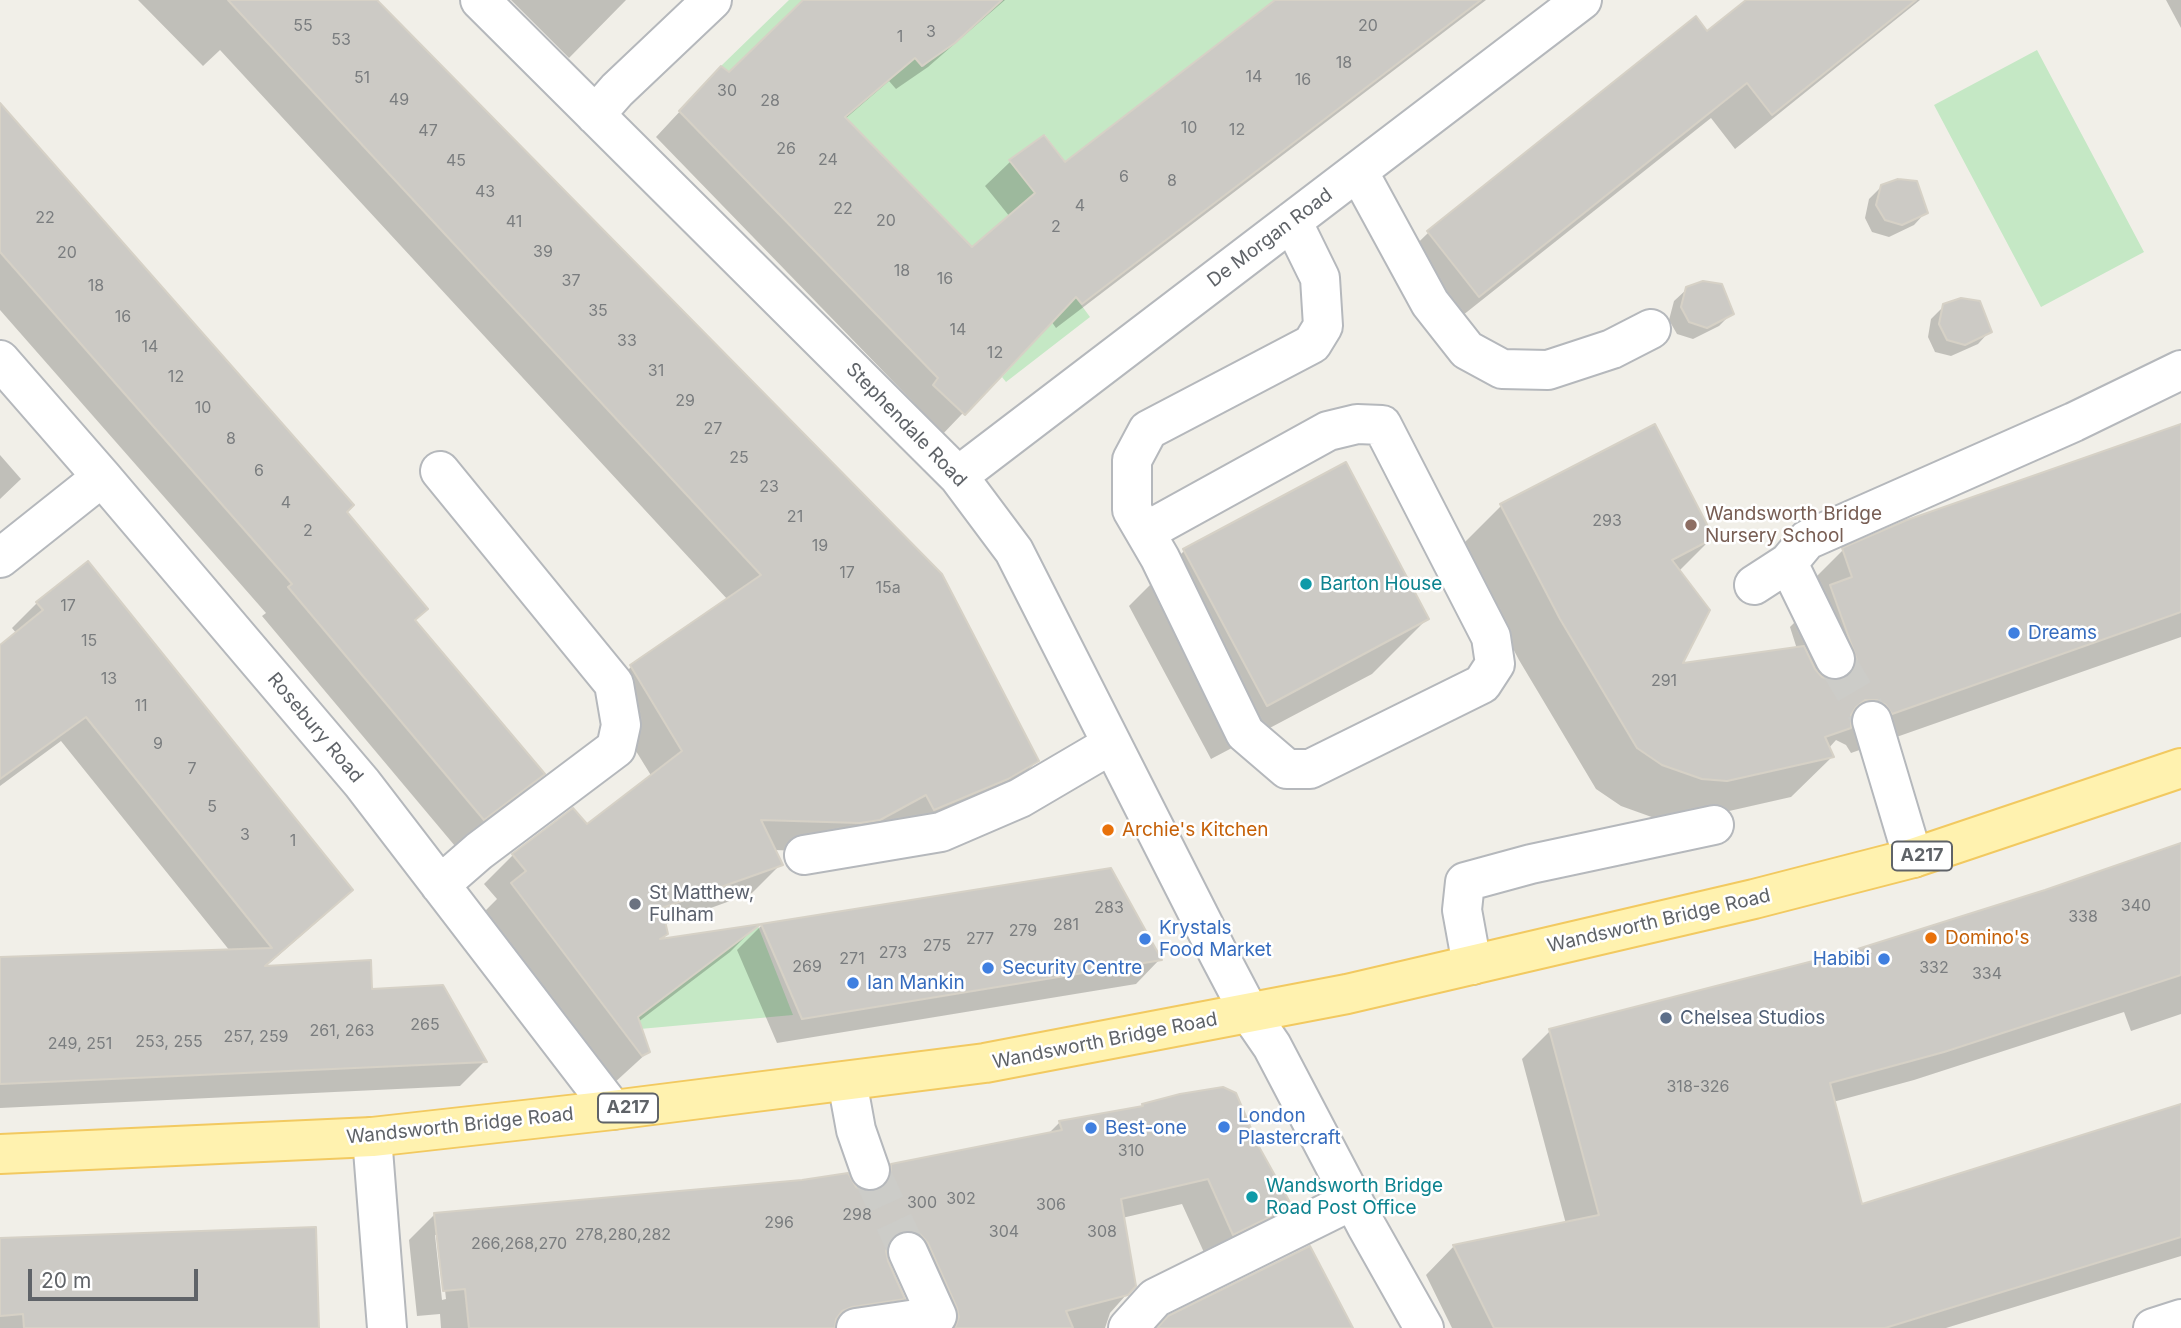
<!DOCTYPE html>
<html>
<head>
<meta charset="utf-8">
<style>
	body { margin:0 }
	#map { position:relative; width:2181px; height:1328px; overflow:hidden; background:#f1efe8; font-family:Inter,sans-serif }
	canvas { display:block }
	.scale { position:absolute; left:28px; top:1269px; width:170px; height:32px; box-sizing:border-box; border:4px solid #5f6368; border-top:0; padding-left:9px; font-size:21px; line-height:24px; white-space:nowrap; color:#5f6368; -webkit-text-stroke:5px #fff; paint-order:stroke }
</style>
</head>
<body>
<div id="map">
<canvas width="2181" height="1328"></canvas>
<div class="scale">20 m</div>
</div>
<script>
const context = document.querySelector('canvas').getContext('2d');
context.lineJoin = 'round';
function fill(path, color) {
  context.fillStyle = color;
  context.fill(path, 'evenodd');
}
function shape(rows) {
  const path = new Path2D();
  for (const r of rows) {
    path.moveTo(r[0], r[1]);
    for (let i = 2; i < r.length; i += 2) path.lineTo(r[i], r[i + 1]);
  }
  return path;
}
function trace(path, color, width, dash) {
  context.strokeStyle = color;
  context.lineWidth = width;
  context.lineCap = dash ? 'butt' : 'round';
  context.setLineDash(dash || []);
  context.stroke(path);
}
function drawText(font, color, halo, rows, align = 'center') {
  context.font = font + ' Inter,sans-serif';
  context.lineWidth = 5;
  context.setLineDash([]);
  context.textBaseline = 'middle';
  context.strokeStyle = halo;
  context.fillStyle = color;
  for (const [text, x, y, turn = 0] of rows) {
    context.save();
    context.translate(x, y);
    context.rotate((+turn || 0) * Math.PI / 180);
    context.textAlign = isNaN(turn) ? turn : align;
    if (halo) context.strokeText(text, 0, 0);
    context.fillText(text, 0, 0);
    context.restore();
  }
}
const green = shape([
	[789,0,834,0,905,66,915,58,923,67,1002,0,1300,0,1101,210,1045,135,1010,161,1035,193,1019,206,1051,247,1043,253,1090,317,1006,382,1002,377,1047,328,765,37,729,72,721,66],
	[2037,50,2144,252,2041,307,1934,105],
	[758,926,793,1015,640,1029,634,1020]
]);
const shadow = shape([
	[138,0,375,0,1037,761,1008,790,830,852,774,850,781,864,752,893,664,925,667,934,659,941,756,926,730,952,638,1022,648,1052,613,1084,483,913,497,899,484,884,513,855,587,826,652,777,602,696,631,667,728,600,220,50,203,66],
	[511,0,626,0,569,58],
	[809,0,1005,0,928,67,896,89,889,81,845,119,972,250,1010,217,985,186,1010,162,1044,137,1064,164,1281,0,1486,0,1056,328,1051,321,939,438,910,411,915,404,656,137,697,93,729,74],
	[1749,0,1920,0,1735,149,1711,118,1443,331,1392,268,1428,233,1696,19,1707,34],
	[2166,0,2181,0,2181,28],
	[0,106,344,512,414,621,543,774,515,801,455,846,262,616,266,613,0,310],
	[1882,186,1926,212,1914,225,1889,237,1872,232,1865,218,1869,199],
	[1687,289,1732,313,1719,326,1693,339,1677,334,1669,320,1674,301],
	[1944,306,1990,331,1978,344,1951,356,1935,352,1928,337,1931,319],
	[2181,426,2181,637,1851,753,1846,745,1836,740,1828,749,1832,757,1791,797,1685,821,1660,820,1621,806,1596,789,1519,660,1460,547,1501,506,1712,538,1678,572,1680,665,1797,649,1790,627,1808,609,1802,591,1843,550],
	[0,455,21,479,0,499],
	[1184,551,1427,619,1372,674,1211,759,1129,606],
	[88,563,351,889,326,914,264,968,371,991,485,1061,460,1086,0,1108,0,958,230,951,61,741,0,786,0,651,17,634,12,628,37,603],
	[2181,845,2181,1014,2131,1031,2124,1012,1914,1080,1833,1102,1861,1206,2181,1106,2181,1256,1946,1328,1452,1328,1426,1275,1454,1246,1566,1224,1522,1059,1550,1031,1900,939],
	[762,925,1160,959,1136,984,777,1043,737,950],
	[1143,1105,1256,1146,1290,1205,1264,1231,1207,1259,1182,1204,1122,1218,1134,1286,1110,1313,1105,1328,929,1328,894,1259,886,1256,900,1292,874,1317,805,1328,441,1328,440,1314,417,1316,409,1240,435,1214,855,1188,865,1193,893,1166,1047,1135,1060,1122,1140,1109],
	[435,1235,439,1235,446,1299,442,1300],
	[0,1239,318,1328,0,1328]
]);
const building = shape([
	[228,0,377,0,942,574,1039,761,1008,779,934,810,926,795,880,820,860,823,761,820,783,865,662,908,668,934,660,939,761,924,638,1017,650,1052,642,1056,511,883,526,871,512,854,573,808,587,824,682,751,630,665,761,575,228,0],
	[803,0,1002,0,955,43,922,66,915,58,845,117,972,247,1035,193,1009,160,1044,135,1065,162,1275,0,1481,0,1082,304,1076,297,965,415,933,385,938,378,679,111,721,66,729,72,803,0],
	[1746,0,1916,0,1772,115,1747,83,1479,297,1427,231,1696,16,1707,31,1746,0],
	[0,103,354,505,347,512,428,609,415,620,545,774,484,820,288,587,292,584,0,252,0,103],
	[1898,179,1917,181,1928,213,1902,225,1885,220,1876,205,1881,185,1898,179],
	[1703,281,1722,284,1734,314,1707,328,1689,322,1681,307,1686,287,1703,281],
	[1961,298,1980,301,1992,332,1965,345,1947,340,1939,324,1943,304,1961,298],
	[1655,424,1714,538,1672,560,1710,610,1683,663,1804,646,1815,669,1822,677,1833,681,1844,679,1853,672,1857,660,1830,585,1852,577,1842,548,1907,520,2181,424,2181,612,1892,714,1886,705,1878,700,1865,700,1856,707,1851,715,1851,728,1825,737,1834,757,1727,781,1702,779,1662,765,1637,748,1560,619,1500,504,1655,424],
	[1346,462,1429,619,1267,706,1183,549,1346,462],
	[88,561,353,890,265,966,371,960,372,989,443,985,487,1062,0,1084,0,957,272,948,86,717,0,779,0,645,43,610,36,602,88,561],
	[2181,843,2181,975,1944,1052,1830,1083,1862,1204,2181,1104,2181,1237,1885,1328,1494,1328,1453,1245,1599,1215,1549,1029,1848,952,2045,890,2181,843],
	[1111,868,1162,960,802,1019,761,924,1111,868],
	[1223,1087,1236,1093,1258,1145,1292,1206,1233,1235,1208,1179,1121,1199,1136,1286,1128,1295,1066,1311,1073,1328,955,1328,959,1317,957,1308,928,1243,920,1234,909,1230,900,1232,891,1239,886,1251,888,1261,905,1299,852,1307,842,1311,836,1319,835,1328,469,1328,465,1289,443,1291,434,1213,802,1180,848,1173,856,1187,867,1192,877,1191,887,1184,891,1175,891,1164,1062,1130,1059,1121,1143,1106,1142,1104,1180,1094,1223,1087],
	[316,1227,319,1328,24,1328,23,1314,0,1316,0,1238,316,1227],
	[1310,1246,1353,1328,1157,1328,1168,1316,1310,1246]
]);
const minorTunnel = shape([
	[1835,659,1872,721],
	[870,1170,908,1252]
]);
const minor = shape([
	[480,0,958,476,1014,551,1219,955,1250,1014,1272,1046,1367,1227,1424,1328],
	[595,115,617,90,712,0],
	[1358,171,1430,303,1467,350,1502,369,1548,370,1612,349,1651,329],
	[0,360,102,477,362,783,613,1110],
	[958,476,1582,0],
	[1145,532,1328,431,1357,424,1382,425,1491,637,1495,664,1482,684,1310,769,1287,769,1245,733,1160,558,1132,510,1132,460,1148,430,1312,344,1323,326,1320,278,1292,221],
	[0,558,102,477],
	[1788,563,1835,659],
	[1754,585,1788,563,1807,540,2074,422,2181,370],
	[1872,721,1913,858],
	[804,855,941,832,1020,798,1112,744],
	[440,885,479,851,616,748,621,725,614,684,440,471],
	[1472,965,1462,910,1465,882,1531,864,1714,825],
	[847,1081,856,1130,870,1170],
	[372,1137,387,1328],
	[856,1328,937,1316,908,1252],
	[1128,1328,1155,1298,1353,1200],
	[2153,1328,2181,1319]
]);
const major = shape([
	[0,1154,372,1137,613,1110,985,1063,1347,994,1754,899,1913,858,2181,768]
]);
const markers = [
	[1691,525,7,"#8d6e63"],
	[1306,584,7,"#0f9aa8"],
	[2014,633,7,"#3f7fe0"],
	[1108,830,7,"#e8710a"],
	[635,904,7,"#6b7280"],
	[1931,938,7,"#e8710a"],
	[1145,939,7,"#3f7fe0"],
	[1884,959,7,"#3f7fe0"],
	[988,968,7,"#3f7fe0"],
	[853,983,7,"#3f7fe0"],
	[1666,1018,7,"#5c6f8a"],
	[1224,1127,7,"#3f7fe0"],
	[1091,1128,7,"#3f7fe0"],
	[1252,1197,7,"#0f9aa8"]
];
const numberNames = [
	["55",303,26],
	["20",1368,26],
	["3",931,32],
	["1",900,37],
	["53",341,40],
	["18",1344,63],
	["14",1254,77],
	["51",362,78],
	["16",1303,80],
	["30",727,91],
	["49",399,100],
	["28",770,101],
	["10",1189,128],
	["12",1237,130],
	["47",428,131],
	["26",786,149],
	["24",828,160],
	["45",456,161],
	["6",1124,177],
	["8",1172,181],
	["43",485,192],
	["4",1080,206],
	["22",843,209],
	["22",45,218],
	["20",886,221],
	["41",514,222],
	["2",1056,227],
	["39",543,252],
	["20",67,253],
	["18",902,271],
	["16",945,279],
	["37",571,281],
	["18",96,286],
	["35",598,311],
	["16",123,317],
	["14",958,330],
	["33",627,341],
	["14",150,347],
	["12",995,353],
	["31",656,371],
	["12",176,377],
	["29",685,401],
	["10",203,408],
	["27",713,429],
	["8",231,439],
	["25",739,458],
	["6",259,471],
	["23",769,487],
	["4",286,503],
	["21",795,517],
	["293",1607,521],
	["2",308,531],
	["19",820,546],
	["17",847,573],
	["15a",888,588],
	["17",68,606],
	["15",89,641],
	["13",109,679],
	["291",1664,681],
	["11",141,706],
	["9",158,744],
	["7",192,769],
	["5",212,807],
	["3",245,835],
	["1",293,841],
	["340",2136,906],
	["283",1109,908],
	["338",2083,917],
	["281",1066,925],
	["279",1023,931],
	["277",980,939],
	["275",937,946],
	["273",893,953],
	["271",852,959],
	["269",807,967],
	["332",1934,968],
	["334",1987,974],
	["265",425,1025],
	["261, 263",342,1031],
	["257, 259",256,1037],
	["253, 255",169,1042],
	["249, 251",80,1044],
	["318-326",1698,1087],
	["310",1131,1151],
	["302",961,1199],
	["300",922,1203],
	["306",1051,1205],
	["298",857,1215],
	["296",779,1223],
	["304",1004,1232],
	["308",1102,1232],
	["278,280,282",623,1235],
	["266,268,270",519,1244]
];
const shields = [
	[1922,856,60],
	[628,1108,60]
];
const shieldNames = [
	["A217",1922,856],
	["A217",628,1108]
];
const streetNames = [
	["De Morgan Road",1270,238,-37],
	["Stephendale Road",906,425,46],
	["Rosebury Road",315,728,50],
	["Wandsworth Bridge Road",1659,921,-13],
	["Wandsworth Bridge Road",1105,1041,-11],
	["Wandsworth Bridge Road",460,1126,-6]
];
const educationNames = [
	["Wandsworth Bridge",1705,514],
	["Nursery School",1705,536]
];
const cultureNames = [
	["Barton House",1320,584],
	["Wandsworth Bridge",1266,1186],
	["Road Post Office",1266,1208]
];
const shopNames = [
	["Dreams",2028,633],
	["Krystals",1159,928],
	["Food Market",1159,950],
	["Habibi",1870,959,"right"],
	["Security Centre",1002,968],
	["Ian Mankin",867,983],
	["London",1238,1116],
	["Plastercraft",1238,1138],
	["Best-one",1105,1128]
];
const foodNames = [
	["Archie's Kitchen",1122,830],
	["Domino's",1945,938]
];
const worshipNames = [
	["St Matthew,",649,893],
	["Fulham",649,915]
];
const serviceNames = [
	["Chelsea Studios",1680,1018]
];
fill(green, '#c5e8c5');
fill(shadow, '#0003');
fill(building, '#cccac5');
trace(building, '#d6d1c6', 2);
trace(minorTunnel, '#ccccc8', 38, [38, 19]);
trace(minor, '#b5b8bc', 42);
trace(major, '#f2c960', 42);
trace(minor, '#fff', 38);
trace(major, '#fff2af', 38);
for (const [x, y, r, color] of markers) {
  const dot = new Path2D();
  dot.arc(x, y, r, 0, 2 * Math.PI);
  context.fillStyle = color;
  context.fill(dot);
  trace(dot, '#fff', 2.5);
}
drawText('16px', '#7a7d7f', null, numberNames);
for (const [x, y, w] of shields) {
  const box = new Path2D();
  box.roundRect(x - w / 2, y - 14.5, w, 29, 5);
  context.fillStyle = '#fff';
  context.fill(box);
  trace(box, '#5f6368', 2);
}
drawText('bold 18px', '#5f6368', null, shieldNames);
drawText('19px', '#5f6368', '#fff', streetNames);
drawText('19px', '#785e54', '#fff', educationNames, 'left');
drawText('19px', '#0d838f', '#fff', cultureNames, 'left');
drawText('19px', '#366cbe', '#fff', shopNames, 'left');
drawText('19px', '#c56008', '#fff', foodNames, 'left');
drawText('19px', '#5b616d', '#fff', worshipNames, 'left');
drawText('19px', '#4e5e75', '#fff', serviceNames, 'left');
</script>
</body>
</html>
